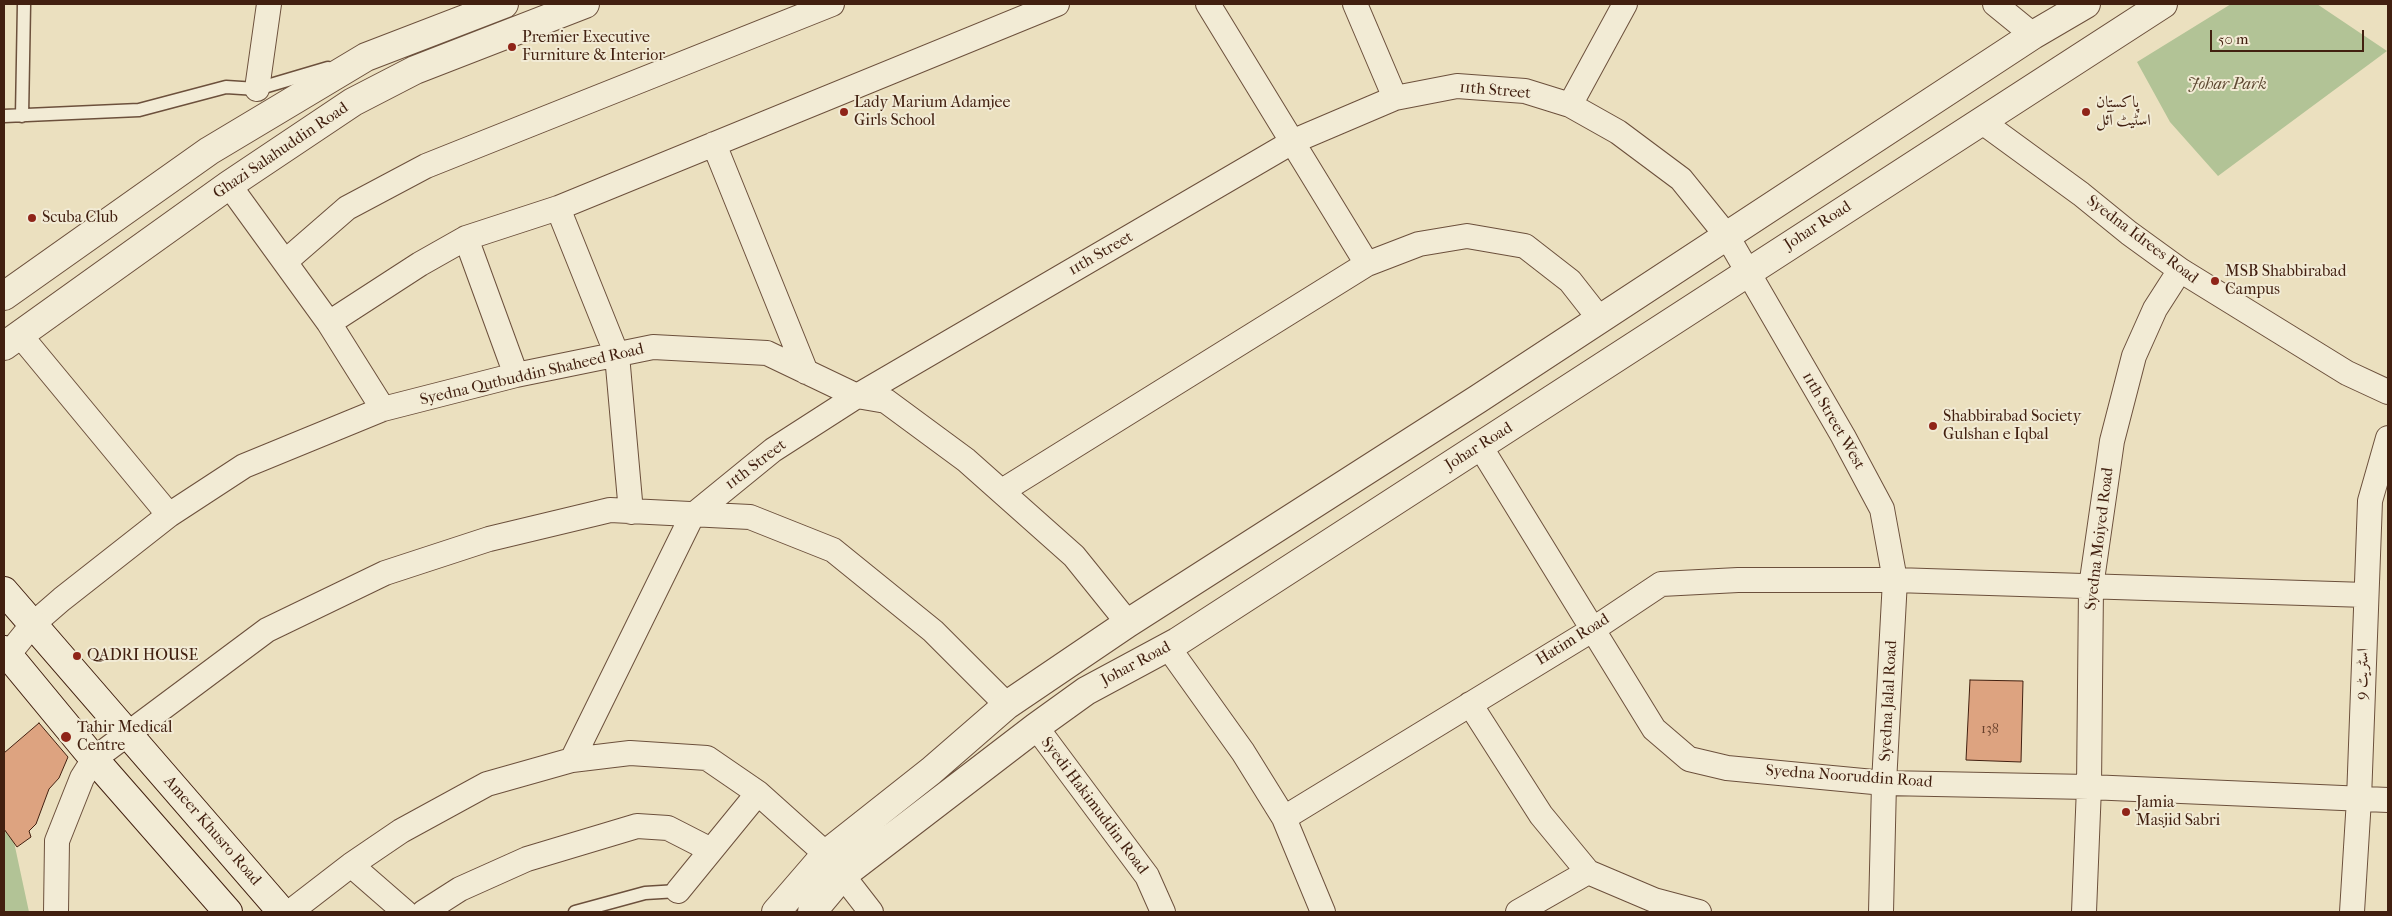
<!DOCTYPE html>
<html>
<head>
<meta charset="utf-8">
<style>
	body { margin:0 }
	#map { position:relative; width:2392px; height:916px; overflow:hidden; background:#ebe0bf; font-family:"IM FELL French Canon",serif }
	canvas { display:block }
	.frame { position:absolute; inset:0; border:5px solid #422010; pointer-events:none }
	.scale { position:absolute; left:2210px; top:30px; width:154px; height:22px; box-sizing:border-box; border:2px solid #422010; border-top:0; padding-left:6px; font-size:15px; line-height:18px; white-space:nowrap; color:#422010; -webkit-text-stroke:4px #f2ebd5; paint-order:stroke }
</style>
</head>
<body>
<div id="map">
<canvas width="2392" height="916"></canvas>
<div class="frame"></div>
<div class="scale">50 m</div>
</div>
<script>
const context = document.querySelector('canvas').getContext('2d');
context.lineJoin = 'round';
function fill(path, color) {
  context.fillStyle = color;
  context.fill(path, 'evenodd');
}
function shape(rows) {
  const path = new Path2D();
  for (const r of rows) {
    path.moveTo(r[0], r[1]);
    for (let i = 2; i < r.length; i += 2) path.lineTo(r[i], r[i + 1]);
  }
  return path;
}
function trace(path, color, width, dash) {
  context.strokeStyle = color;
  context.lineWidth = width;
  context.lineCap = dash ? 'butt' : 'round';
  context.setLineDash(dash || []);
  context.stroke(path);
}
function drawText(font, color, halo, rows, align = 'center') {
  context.font = font + ' "IM FELL French Canon",Amiri,serif';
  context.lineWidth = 4;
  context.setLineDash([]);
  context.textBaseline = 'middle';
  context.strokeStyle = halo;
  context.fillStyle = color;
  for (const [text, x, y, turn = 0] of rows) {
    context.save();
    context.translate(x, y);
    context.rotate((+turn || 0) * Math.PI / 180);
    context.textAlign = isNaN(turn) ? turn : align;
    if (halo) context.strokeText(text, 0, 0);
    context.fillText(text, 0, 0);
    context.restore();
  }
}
const green = shape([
	[2231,4,2317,4,2387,51,2218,176,2170,122,2137,62],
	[4,829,14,842,29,912,4,912]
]);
const building = shape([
	[1970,680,2023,681,2021,762,1966,760,1970,680],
	[39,723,68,757,59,778,49,789,36,824,29,831,31,837,17,847,4,829,4,753,39,723]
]);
const service = shape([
	[4,116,139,110,226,87,257,89,328,68],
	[22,116,24,4],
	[575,912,645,893,678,891]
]);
const minor = shape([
	[1208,4,1367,264],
	[1355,4,1395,98],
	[1995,4,2033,35],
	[257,89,269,4],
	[1570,105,1625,4],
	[1981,121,2081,194,2129,233,2180,270,2347,373,2388,392],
	[714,144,806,372],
	[229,185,329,323,383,409],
	[558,208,617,355,631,512],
	[466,238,516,375],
	[286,261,347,208,426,166,832,4],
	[329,323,420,264,466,238,558,208,1057,4],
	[20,335,169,515],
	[1480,446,1654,729,1689,759,1727,768,1884,783,2089,787,2388,800],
	[1002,491,1367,264,1419,244,1467,236,1525,246,1570,281,1599,318],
	[1168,647,1243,752,1284,818,1323,912],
	[8,655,32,625,62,599,169,515,244,466,383,409,516,375,653,347,767,353,857,396,886,401,966,460,1074,556,1128,623],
	[1470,704,1541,815,1588,872,1654,900,1699,912],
	[1036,727,1147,876,1163,912],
	[572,760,692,516,773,450,857,396,1294,141,1395,98,1457,86,1525,91,1570,105,1618,132,1681,179,1727,236,1843,436,1882,509,1895,580,1884,783,1881,912],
	[1284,818,1592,630,1661,584,1738,580,1895,580,2366,595],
	[351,865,405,912],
	[678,891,758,793],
	[56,912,57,841,82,778,94,759,267,630,385,573,489,539,610,510,750,517,833,550,933,631,1007,705],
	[290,912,351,865,401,831,487,784,572,760,630,753,707,758,758,793,826,854,871,912],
	[424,912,460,889,527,859,637,826,668,828,711,850],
	[1518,912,1588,872],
	[2084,912,2089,787,2091,587,2112,441,2134,356,2155,309,2180,270],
	[2352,912,2359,799,2370,501,2388,438]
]);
const tertiary = shape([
	[4,296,209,151,366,57,504,4],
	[4,346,229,185,353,102,415,70,585,4],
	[776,912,826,854,931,771,1007,705,1128,623,1478,399,2033,35,2086,4],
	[812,912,843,875,1036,727,1086,691,1177,642,2163,4]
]);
const secondary = shape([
	[4,591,282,912],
	[4,650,94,759,228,912]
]);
const markers = [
	[512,47,5,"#8f2418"],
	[844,112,5,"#8f2418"],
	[2086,112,5,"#8f2418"],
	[32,218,5,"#8f2418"],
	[2215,281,5,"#8f2418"],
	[1933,426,5,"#8f2418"],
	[77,656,5,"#8f2418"],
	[66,737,6,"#8f2418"],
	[2126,812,5,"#8f2418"]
];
const numberNames = [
	["138",1990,730]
];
const poiNames = [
	["Premier Executive",522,38],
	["Furniture & Interior",522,56],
	["Lady Marium Adamjee",854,103],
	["Girls School",854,121],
	["پاکستان",2096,103],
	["اسٹیٹ آئل",2096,121],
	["Scuba Club",42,218],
	["MSB Shabbirabad",2225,272],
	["Campus",2225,290],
	["Shabbirabad Society",1943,417],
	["Gulshan e Iqbal",1943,435],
	["QADRI HOUSE",87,656],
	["Tahir Medical",77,728],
	["Centre",77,746],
	["Jamia",2136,803],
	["Masjid Sabri",2136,821]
];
const parkNames = [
	["Johar Park",2227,85]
];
const streetNames = [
	["11th Street",1495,91,5],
	["Ghazi Salahuddin Road",281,151,-34],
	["Johar Road",1818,226,-33],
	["Syedna Idrees Road",2142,240,37],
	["11th Street",1101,254,-30],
	["Syedna Qutbuddin Shaheed Road",532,375,-13],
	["11th Street West",1833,421,60],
	["Johar Road",1479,447,-32],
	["11th Street",756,465,-37],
	["Syedna Moiyed Road",2100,539,-83],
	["Hatim Road",1573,640,-32],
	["Johar Road",1136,664,-28],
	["اسٹریٹ 9",2363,674,-88],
	["Syedna Jalal Road",1889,701,-87],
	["Syedna Nooruddin Road",1849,777,4],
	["Syedi Hakimuddin Road",1094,806,53],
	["Ameer Khusro Road",212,831,49]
];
fill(green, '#b2c396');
fill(building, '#dda380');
trace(building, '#422010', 1);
trace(service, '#6c503c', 15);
trace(minor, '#6c503c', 26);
trace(tertiary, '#6c503c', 30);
trace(secondary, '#422010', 30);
trace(service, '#f2ebd5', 12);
trace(minor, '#f2ebd5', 24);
trace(tertiary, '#f2ebd5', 28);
trace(secondary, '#f2ebd5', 28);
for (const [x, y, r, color] of markers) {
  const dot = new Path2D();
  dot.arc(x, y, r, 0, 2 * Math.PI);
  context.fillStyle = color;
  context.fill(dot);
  trace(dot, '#f2ebd5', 2);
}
drawText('14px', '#69412c', null, numberNames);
drawText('16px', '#422010', '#f2ebd5', poiNames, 'left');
drawText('italic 16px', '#5e4932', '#f2ebd5', parkNames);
drawText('16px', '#422010', '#f2ebd5', streetNames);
</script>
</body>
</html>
